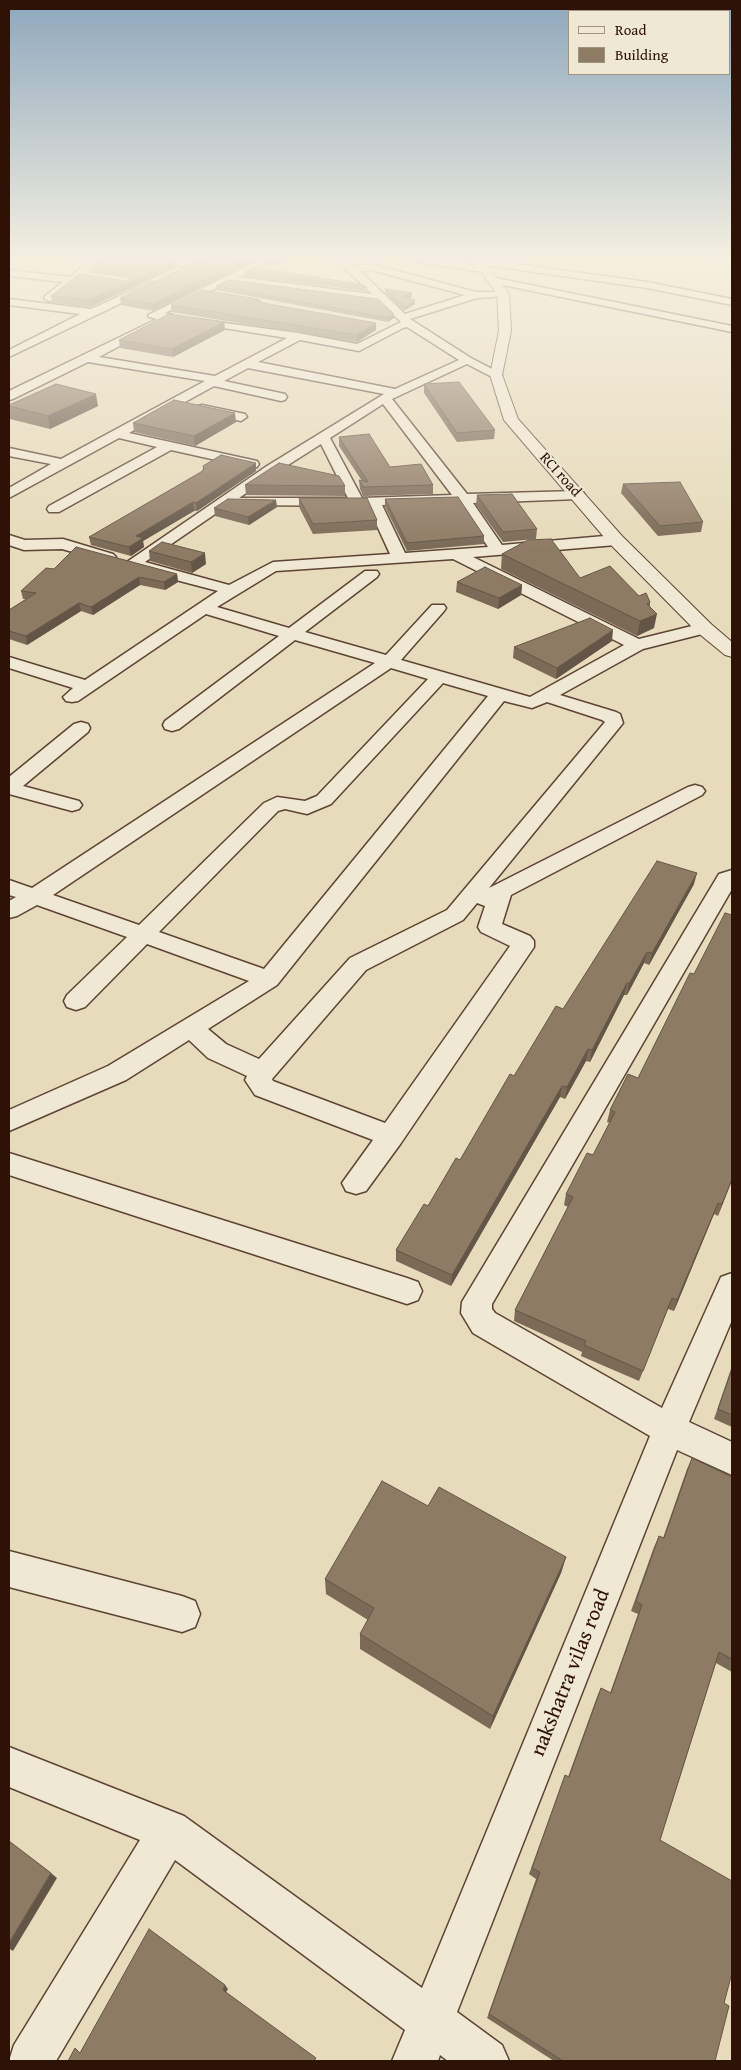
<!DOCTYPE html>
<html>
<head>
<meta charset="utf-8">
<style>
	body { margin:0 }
	#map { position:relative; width:741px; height:2070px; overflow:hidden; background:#e6dbba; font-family:"Gentium Book Plus",serif }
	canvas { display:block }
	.frame { position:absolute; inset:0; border:10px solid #2e1206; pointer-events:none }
	.legend { position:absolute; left:568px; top:10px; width:162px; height:65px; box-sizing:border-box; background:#efe8d2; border:1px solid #a29280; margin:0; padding:6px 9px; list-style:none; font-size:15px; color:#2e1206 }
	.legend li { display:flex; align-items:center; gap:10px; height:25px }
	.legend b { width:25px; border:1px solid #a29280 }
</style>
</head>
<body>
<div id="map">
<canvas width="741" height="2070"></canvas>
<div class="frame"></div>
<ul class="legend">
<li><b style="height:6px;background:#efe8d2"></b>Road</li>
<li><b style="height:14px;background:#8e7b64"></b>Building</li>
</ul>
</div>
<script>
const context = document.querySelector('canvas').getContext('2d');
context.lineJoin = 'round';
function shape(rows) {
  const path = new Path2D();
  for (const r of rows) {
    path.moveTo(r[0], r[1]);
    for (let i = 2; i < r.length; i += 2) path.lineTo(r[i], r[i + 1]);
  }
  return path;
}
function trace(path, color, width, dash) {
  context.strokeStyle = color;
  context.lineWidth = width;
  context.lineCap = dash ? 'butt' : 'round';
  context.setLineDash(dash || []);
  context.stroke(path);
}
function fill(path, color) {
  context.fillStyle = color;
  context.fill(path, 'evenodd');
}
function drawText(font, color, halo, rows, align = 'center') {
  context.font = font + ' "Gentium Book Plus",serif';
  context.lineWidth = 4;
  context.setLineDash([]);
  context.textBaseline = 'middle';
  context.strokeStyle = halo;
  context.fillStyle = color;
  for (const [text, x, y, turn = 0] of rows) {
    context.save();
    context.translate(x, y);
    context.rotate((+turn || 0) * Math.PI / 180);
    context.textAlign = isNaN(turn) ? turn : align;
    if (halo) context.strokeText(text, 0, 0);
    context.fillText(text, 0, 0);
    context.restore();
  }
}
const minor = shape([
	[92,259,103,259,53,300,49,301,44,298,45,296,63,282,9,276,9,270,70,277,92,259],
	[144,259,171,259,227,265,232,268,227,271,149,262,144,259],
	[262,259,274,259,239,277,372,294,335,259,346,259,355,266,371,264,476,292,507,292,507,296,477,298,410,319,471,358,500,373,502,375,500,377,492,377,467,364,392,399,467,494,578,491,583,492,585,495,583,498,578,499,473,503,502,545,616,535,621,537,624,540,621,543,616,545,473,557,639,639,704,623,710,624,712,628,710,632,643,649,560,695,616,712,620,714,623,723,489,888,688,787,695,785,702,787,705,791,702,795,511,895,502,924,530,936,534,941,534,947,401,1143,366,1191,356,1194,346,1191,342,1183,373,1140,255,1095,245,1080,247,1076,208,1058,189,1040,126,1080,9,1131,9,1110,108,1066,249,981,147,944,85,1007,76,1010,67,1007,64,1001,67,995,127,937,37,905,17,916,9,918,9,901,16,897,9,895,9,880,32,888,375,663,295,640,179,729,172,731,165,729,163,725,165,721,279,636,206,614,78,701,72,702,66,701,63,697,73,688,9,668,9,657,85,680,218,591,138,570,137,568,127,567,124,564,267,466,384,394,248,368,224,381,285,394,287,397,285,400,281,401,214,386,129,433,257,461,259,464,257,467,252,468,171,450,59,512,49,512,47,509,49,506,157,447,119,438,9,498,9,488,51,464,9,456,9,448,61,459,205,381,88,362,13,399,9,400,9,391,157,319,149,317,148,315,262,259],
	[371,270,465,295,405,314,360,271,371,270],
	[229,282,379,301,401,322,357,344,298,333,188,318,187,320,192,323,287,338,215,376,99,357,174,317,173,315,165,313,229,282],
	[407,327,459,360,395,389,258,362,300,340,359,351,403,328,407,327],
	[383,404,452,495,362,498,330,438,383,404],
	[321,444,348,498,239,498,277,472,321,444],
	[237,499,236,501,238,504,243,505,368,506,390,554,273,562,229,585,145,562,237,499],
	[459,503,488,547,405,553,382,505,459,503],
	[453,559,624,645,530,697,401,660,444,611,446,608,444,605,432,605,386,655,305,632,377,577,379,574,377,571,365,571,289,628,217,607,276,571,453,559],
	[391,668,428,679,317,796,305,801,277,797,264,803,139,925,53,895,391,668],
	[443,683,488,696,264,969,159,932,278,811,285,809,307,814,331,804,443,683],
	[504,701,532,708,547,702,602,720,605,722,447,910,350,958,259,1059,226,1044,208,1029,277,985,504,701],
	[477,903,485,906,478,927,481,932,510,946,385,1123,273,1081,272,1079,366,970,463,920,477,903],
	[411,259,433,259,483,266,488,269,483,272,416,262,411,259],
	[480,259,647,282,732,299,732,305,647,288,477,264,477,260,480,259],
	[491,277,732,326,732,332,488,282,486,280,491,277],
	[151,282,156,285,155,287,9,357,9,350,80,314,9,305,9,299,91,309,151,282],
	[202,405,245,414,247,417,241,421,198,412,196,409,198,406,202,405],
	[9,535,25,540,63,539,113,554,116,557,113,560,108,562,62,549,24,550,9,545,9,535],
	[81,722,88,724,90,728,88,732,23,786,79,801,82,805,79,809,72,811,9,794,9,777,74,724,81,722],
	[732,870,732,889,492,1304,492,1309,495,1313,662,1408,721,1277,732,1273,732,1320,689,1422,732,1442,732,1475,677,1450,457,2012,502,2045,509,2061,448,2061,440,2055,438,2061,392,2061,405,2030,175,1860,56,2061,9,2061,14,2045,140,1840,9,1787,9,1747,184,1816,422,1988,650,1436,473,1333,461,1313,462,1302,716,879,719,874,732,870],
	[9,1153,407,1278,418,1282,422,1291,418,1300,407,1304,9,1175,9,1153],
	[9,1551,182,1596,195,1601,200,1614,195,1627,182,1632,9,1587,9,1551]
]);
const tertiary = shape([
	[472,259,482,259,509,294,511,331,502,375,518,419,622,536,711,624,732,642,732,657,725,655,697,632,610,544,504,420,490,375,499,331,497,294,472,259]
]);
const wall = shape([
	[187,259,258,259,153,311,121,305,120,298,199,261,197,259],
	[91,266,178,267,90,307,53,303,51,296,126,281,129,279,127,278,92,273],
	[245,272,367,287,367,291,245,276],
	[216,286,394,318,388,322,217,290],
	[385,289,412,297,409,298,415,300,415,304,404,311,385,293],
	[263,303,376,323,376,330,357,342,171,312,171,305],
	[224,322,225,330,173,357,120,348,119,340],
	[424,384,495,430,494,439,457,442,424,393],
	[9,405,98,406,50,429,10,419,9,413],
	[236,422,195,446,134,432,133,423],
	[339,437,390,467,433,485,433,494,363,496,360,489,359,480,362,481,339,446],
	[203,466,256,471,197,511,194,511,143,541,144,547,131,556,91,545,89,537,201,472,203,469],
	[623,484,703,522,701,532,658,536,621,493],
	[245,485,345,486,345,496,246,495],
	[477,495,537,529,536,539,503,542,476,505],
	[299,498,377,520,377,530,313,534,299,507],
	[385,499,484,536,484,544,407,551,385,507],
	[277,507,249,525,215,516,214,508],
	[149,551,206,564,192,573,150,561],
	[502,554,639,596,650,602,650,607,654,628,637,636,501,569],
	[54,569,177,574,178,582,165,590,140,585,93,615,81,611,27,645,9,639,9,610,26,599,23,599,21,591],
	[457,582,522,585,521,595,498,609,456,592],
	[612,641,556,679,513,658,514,647],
	[694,884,649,965,644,963,627,995,624,995,590,1062,586,1061,565,1099,560,1097,451,1286,396,1261,396,1250,460,1160,514,1076,563,1009],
	[628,1074,732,1180,718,1216,714,1214,674,1311,668,1309,639,1381,581,1356,582,1352,514,1321,515,1310,568,1207,564,1205,566,1194,593,1155,610,1123,607,1122,610,1110],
	[732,1366,732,1427,714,1419],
	[692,1458,732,1477,732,1672,716,1663,660,1840,724,2003,715,2061,554,2061,487,2018,536,1879,529,1874,562,1783,565,1775,568,1777,597,1697,601,1688,610,1693,638,1614,631,1611,654,1547,659,1536,663,1538,687,1469],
	[428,1506,566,1557,561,1573,490,1729,360,1649,360,1634,368,1620,326,1594,325,1579]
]);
const shadedWall = shape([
	[245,259,258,259,153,311,152,304],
	[270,259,305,259,263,267,263,260],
	[177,261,178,267,90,307,89,300],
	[412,293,412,297,403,300,403,296],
	[415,300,415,304,404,311,405,307],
	[394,314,394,318,388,322,388,318],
	[224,322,225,330,173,357,172,349],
	[376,323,376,330,357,342,357,335],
	[96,394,98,406,50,429,48,416],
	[235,413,236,422,195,446,194,436],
	[256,463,256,471,197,511,196,503],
	[276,500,277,507,249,525,248,517],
	[193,502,194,511,143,541,144,547,131,556,129,547,136,536],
	[205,553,206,564,192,573,191,562],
	[177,574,178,582,165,590,164,582],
	[139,577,140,585,93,615,91,607],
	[522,585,521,595,498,609,499,598],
	[79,603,81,611,27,645,26,636],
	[657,614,654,628,637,636,640,621],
	[613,630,612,641,556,679,557,668],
	[697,873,694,884,649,965,652,953],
	[647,952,644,963,627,995,629,984],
	[627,983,624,995,590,1062,592,1050],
	[588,1049,586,1061,565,1099,567,1087],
	[562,1086,560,1097,451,1286,452,1275],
	[732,1179,732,1180,718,1216,722,1204],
	[718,1203,714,1214,674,1311,677,1300],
	[566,1557,561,1573,490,1729,493,1716],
	[51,1873,57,1878,13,1951,10,1949,9,1951,9,1943],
	[225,1985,228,1989,225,1994,223,1990]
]);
const building = shape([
	[102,259,161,259,177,261,89,300,51,296,79,274,126,281,132,278,132,275,126,271,91,266,102,259],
	[202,259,245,259,152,304,120,298,202,259],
	[254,267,364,285,367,287,245,272,254,267],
	[229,280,378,299,394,314,388,318,216,286,229,280],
	[385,289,412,293,403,296,415,300,405,307,385,289],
	[202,290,258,299,263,303,376,323,357,335,171,305,202,290],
	[169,314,224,322,172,349,119,340,169,314],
	[459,382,495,430,457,433,424,384,459,382],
	[56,384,96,394,48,416,9,406,9,405,56,384],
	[174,400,235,413,194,436,133,423,174,400],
	[369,434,390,467,421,464,433,485,363,487,359,480,368,482,339,437,369,434],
	[221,455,256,463,196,503,193,502,136,536,143,538,129,547,89,537,201,472,204,469,203,466,221,455],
	[279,463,339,476,345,486,245,485,279,463],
	[680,482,703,522,660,526,623,484,680,482],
	[512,494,537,529,503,532,477,495,512,494],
	[458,497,484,536,407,543,385,499,458,497],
	[299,498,367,498,377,520,313,524,299,498],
	[228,499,276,500,248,517,214,508,228,499],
	[551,539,580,578,610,566,639,596,646,593,650,602,647,604,657,614,640,621,502,554,528,540,551,539],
	[162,542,205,553,191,562,149,551,162,542],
	[76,547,177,574,164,582,139,577,91,607,79,603,26,636,9,631,9,610,36,593,21,591,46,568,54,569,76,547],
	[485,567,522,585,499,598,457,582,485,567],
	[590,618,613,630,557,668,514,647,590,618],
	[657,861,697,873,652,953,647,952,629,984,627,983,592,1050,588,1049,567,1087,562,1086,452,1275,396,1250,424,1204,428,1206,456,1158,460,1160,510,1074,514,1076,556,1006,563,1009,657,861],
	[725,913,732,915,732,914,732,1179,722,1204,718,1203,677,1300,672,1298,643,1371,584,1345,586,1341,515,1310,573,1197,566,1194,587,1153,593,1155,615,1112,610,1110,628,1074,638,1078,690,973,694,974,725,913],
	[732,1369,732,1415,718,1409,732,1369],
	[692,1458,732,1477,732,1659,719,1652,660,1840,732,1881,732,1973,724,2003,729,2006,715,2061,563,2061,489,2014,540,1872,532,1868,565,1775,569,1777,601,1688,611,1693,642,1605,636,1601,659,1536,664,1538,692,1458],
	[382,1481,428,1506,439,1487,566,1557,493,1716,360,1634,374,1608,325,1579,382,1481],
	[9,1841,51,1873,9,1943,9,1841],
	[149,1929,225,1985,223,1990,316,2058,314,2061,68,2061,75,2048,80,2053,149,1929]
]);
const farStreetnames = [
	["RCI road",560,475,48]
];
const nearStreetnames = [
	["nakshatra vilas road",571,1673,-68]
];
trace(minor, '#5c4433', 3);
trace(tertiary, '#5c4433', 2);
fill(minor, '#efe8d2');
fill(tertiary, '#efe8d2');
fill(wall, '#7a6a56');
fill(shadedWall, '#635646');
fill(building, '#8e7b64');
trace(building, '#635646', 1);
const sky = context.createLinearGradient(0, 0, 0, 549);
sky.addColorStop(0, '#8ea8bd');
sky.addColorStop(0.47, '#f4efe0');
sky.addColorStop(1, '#f4efe000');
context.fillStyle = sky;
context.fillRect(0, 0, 741, 549);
drawText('15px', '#2e1206', '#efe8d2', farStreetnames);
drawText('21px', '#2e1206', '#efe8d2', nearStreetnames);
</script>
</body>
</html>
